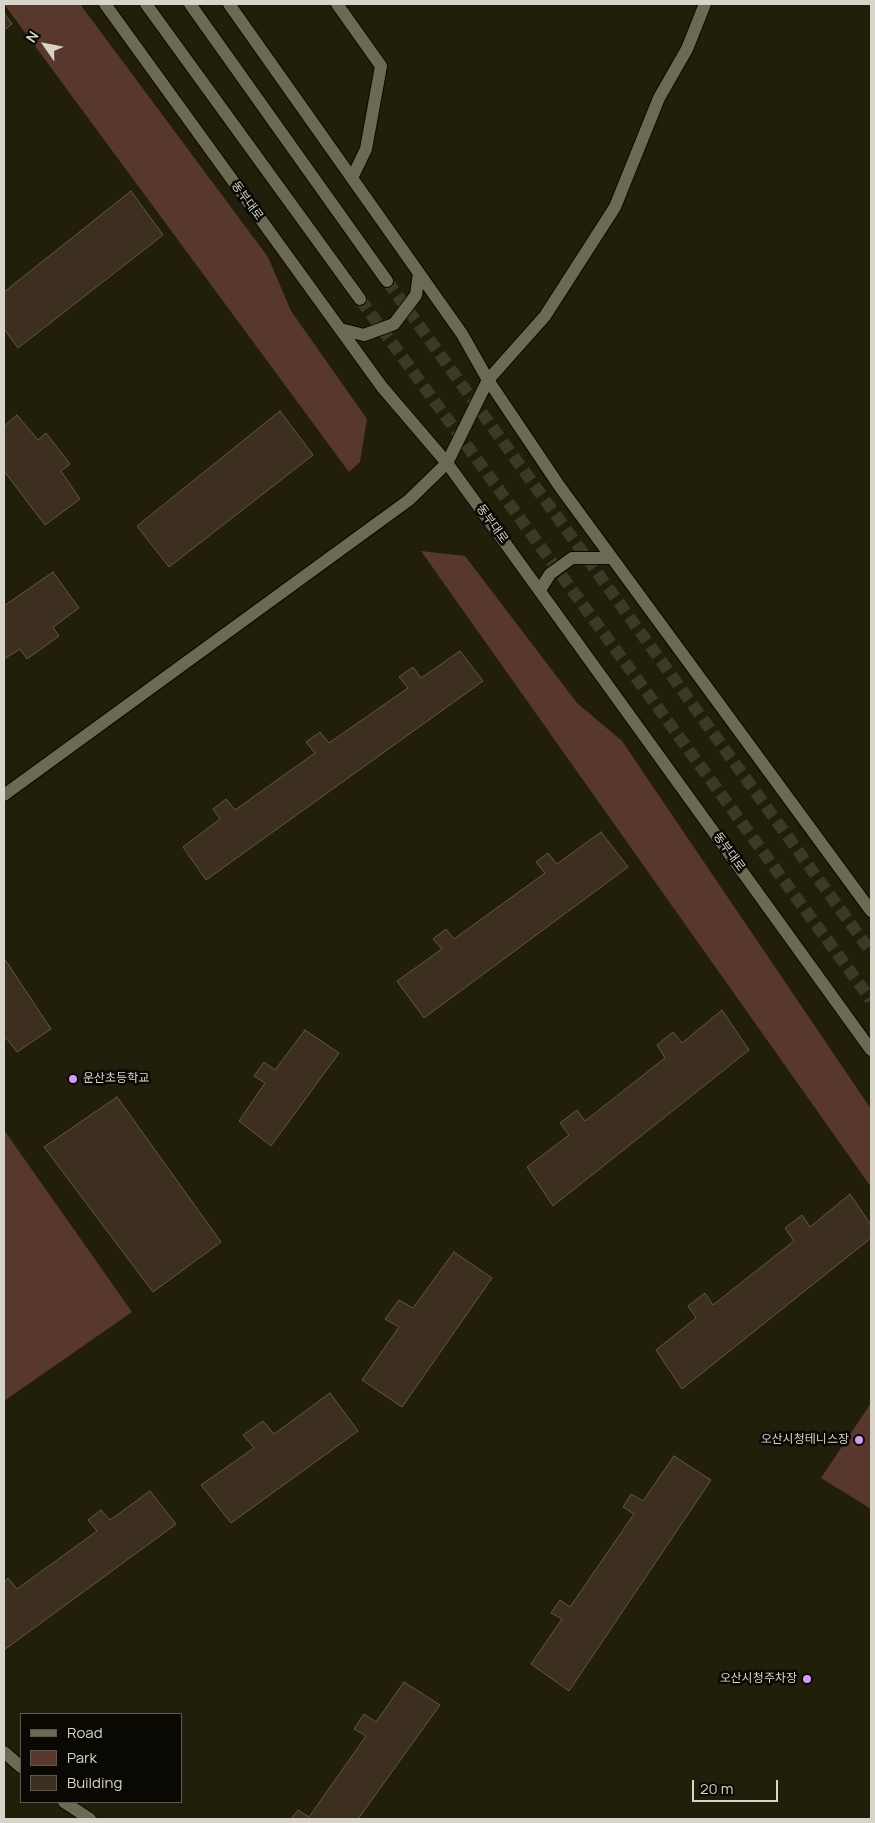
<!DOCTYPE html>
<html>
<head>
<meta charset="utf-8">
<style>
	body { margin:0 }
	#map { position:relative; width:875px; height:1823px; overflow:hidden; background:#211e0a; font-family:Manrope,sans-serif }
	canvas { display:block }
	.frame { position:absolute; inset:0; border:5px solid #d7d5c9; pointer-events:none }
	.legend { position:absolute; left:20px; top:1713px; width:162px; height:90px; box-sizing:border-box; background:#090803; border:1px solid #5b5a52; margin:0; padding:6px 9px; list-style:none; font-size:15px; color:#d7d5c9 }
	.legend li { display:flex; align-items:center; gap:10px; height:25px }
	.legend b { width:25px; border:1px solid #5b5a52 }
	.north { position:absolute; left:20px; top:20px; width:50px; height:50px; -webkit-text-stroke:4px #090803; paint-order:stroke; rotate:303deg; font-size:14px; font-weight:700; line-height:20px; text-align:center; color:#d7d5c9 }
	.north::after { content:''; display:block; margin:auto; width:18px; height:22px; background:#d7d5c9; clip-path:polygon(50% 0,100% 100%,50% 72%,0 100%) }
	.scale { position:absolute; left:692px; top:1780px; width:86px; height:22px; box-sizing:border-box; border:2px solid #d7d5c9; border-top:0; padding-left:6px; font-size:15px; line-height:18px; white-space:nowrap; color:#d7d5c9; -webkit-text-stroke:4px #090803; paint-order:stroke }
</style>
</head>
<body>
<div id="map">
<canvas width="875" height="1823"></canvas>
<div class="frame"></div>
<ul class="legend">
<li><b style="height:6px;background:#6d6a54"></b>Road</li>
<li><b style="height:14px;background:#58382c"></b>Park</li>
<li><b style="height:14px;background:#3d2f1f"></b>Building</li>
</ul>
<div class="north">N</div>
<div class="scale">20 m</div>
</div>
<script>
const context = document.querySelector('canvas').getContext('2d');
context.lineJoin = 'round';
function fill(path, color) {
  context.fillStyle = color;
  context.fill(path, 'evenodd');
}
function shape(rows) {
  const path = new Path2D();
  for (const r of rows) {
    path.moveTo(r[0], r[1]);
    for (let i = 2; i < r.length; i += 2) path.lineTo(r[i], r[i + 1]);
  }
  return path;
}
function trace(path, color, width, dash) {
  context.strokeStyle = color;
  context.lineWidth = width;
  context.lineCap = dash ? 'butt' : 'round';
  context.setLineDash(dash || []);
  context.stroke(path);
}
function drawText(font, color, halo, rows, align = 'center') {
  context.font = font + ' Manrope,"Noto Sans KR",sans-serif';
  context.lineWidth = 5;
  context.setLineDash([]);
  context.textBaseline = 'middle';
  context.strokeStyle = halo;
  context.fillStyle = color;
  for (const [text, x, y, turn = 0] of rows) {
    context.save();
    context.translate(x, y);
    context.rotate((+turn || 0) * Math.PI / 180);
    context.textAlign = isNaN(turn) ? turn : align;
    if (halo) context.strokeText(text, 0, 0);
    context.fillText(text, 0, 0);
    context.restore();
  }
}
const green = shape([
	[4,4,80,4,268,257,291,311,367,419,360,462,349,472],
	[421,551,465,556,577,703,622,741,871,1109,871,1187],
	[4,1130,132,1312,4,1401],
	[871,1403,871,1509,821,1478]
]);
const building = shape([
	[4,13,12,24,4,30,4,13],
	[131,191,163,235,18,348,4,329,4,292,131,191],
	[280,411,313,455,169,567,137,526,280,411],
	[17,415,38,440,46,433,70,464,61,471,80,499,45,525,4,471,4,426,17,415],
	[53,572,79,608,53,627,59,636,27,659,20,649,4,659,4,606,53,572],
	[460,651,483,681,206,880,183,847,220,819,213,809,226,799,235,810,315,753,306,742,320,732,329,743,408,688,399,677,413,667,421,678,460,651],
	[601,832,628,867,424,1018,397,981,442,949,433,939,446,929,454,939,545,873,536,862,548,853,557,864,601,832],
	[4,958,51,1029,17,1052,6,1038,4,1039,4,958],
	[722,1010,749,1050,553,1206,527,1167,569,1135,560,1123,577,1110,585,1121,665,1058,657,1045,673,1032,682,1043,722,1010],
	[305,1030,339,1053,271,1146,239,1121,265,1083,254,1076,264,1062,275,1070,305,1030],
	[117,1097,221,1242,153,1292,44,1147,117,1097],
	[850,1194,871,1225,871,1238,682,1389,656,1350,696,1318,688,1306,705,1293,713,1305,794,1241,785,1228,802,1215,810,1227,850,1194],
	[454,1252,492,1278,402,1407,362,1380,399,1327,385,1319,399,1300,413,1308,454,1252],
	[330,1393,358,1431,231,1523,201,1485,254,1448,243,1435,263,1421,274,1434,330,1393],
	[674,1456,711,1480,569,1691,531,1664,562,1619,551,1613,560,1600,570,1607,634,1514,623,1507,631,1494,643,1501,674,1456],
	[150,1491,176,1524,4,1650,4,1582,8,1578,17,1589,97,1531,88,1520,101,1510,110,1520,150,1491],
	[404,1682,440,1705,358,1819,291,1819,298,1810,309,1817,366,1736,354,1729,364,1714,376,1722,404,1682]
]);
const secondaryTunnel = shape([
	[387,281,871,952],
	[360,299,871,1000]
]);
const service = shape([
	[337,4,381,66,366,149,352,178]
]);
const minor = shape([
	[4,795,409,500,447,463,488,380,545,316,615,207,659,98,687,49,705,4]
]);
const tertiary = shape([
	[4,1752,21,1767],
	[64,1802,90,1819]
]);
const secondary = shape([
	[105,4,382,387,447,463,500,536,871,1050],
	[146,4,360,299],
	[190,4,387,281],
	[229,4,462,334,488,380,560,487,871,911],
	[340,329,364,335,394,324,416,295,419,273],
	[540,590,550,574,572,558,612,558]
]);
const markers = [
	[73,1079,5,"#d39cfc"],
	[859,1440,5,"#d39cfc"],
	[807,1679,5,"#d39cfc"]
];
const streetNames = [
	["동부대로",247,201,54],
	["동부대로",492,524,54],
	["동부대로",729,852,54]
];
const poiNames = [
	["운산초등학교",83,1079,"left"],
	["오산시청테니스장",849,1440],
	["오산시청주차장",797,1679]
];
fill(green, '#58382c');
fill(building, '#3d2f1f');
trace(building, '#655644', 1);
trace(secondaryTunnel, '#3c3927', 12, [12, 6]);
trace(service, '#0b0800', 14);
trace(minor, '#0b0800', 14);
trace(tertiary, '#0b0800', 14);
trace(secondary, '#0b0800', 14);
trace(service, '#6d6a54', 12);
trace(minor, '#6d6a54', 12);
trace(tertiary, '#6d6a54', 12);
trace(secondary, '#6d6a54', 12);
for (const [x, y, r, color] of markers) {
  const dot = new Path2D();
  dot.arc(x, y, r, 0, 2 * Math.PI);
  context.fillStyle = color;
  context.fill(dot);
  trace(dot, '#090803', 2);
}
drawText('12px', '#d7d5c9', '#090803', streetNames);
drawText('12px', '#d7d5c9', '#090803', poiNames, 'right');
</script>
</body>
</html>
